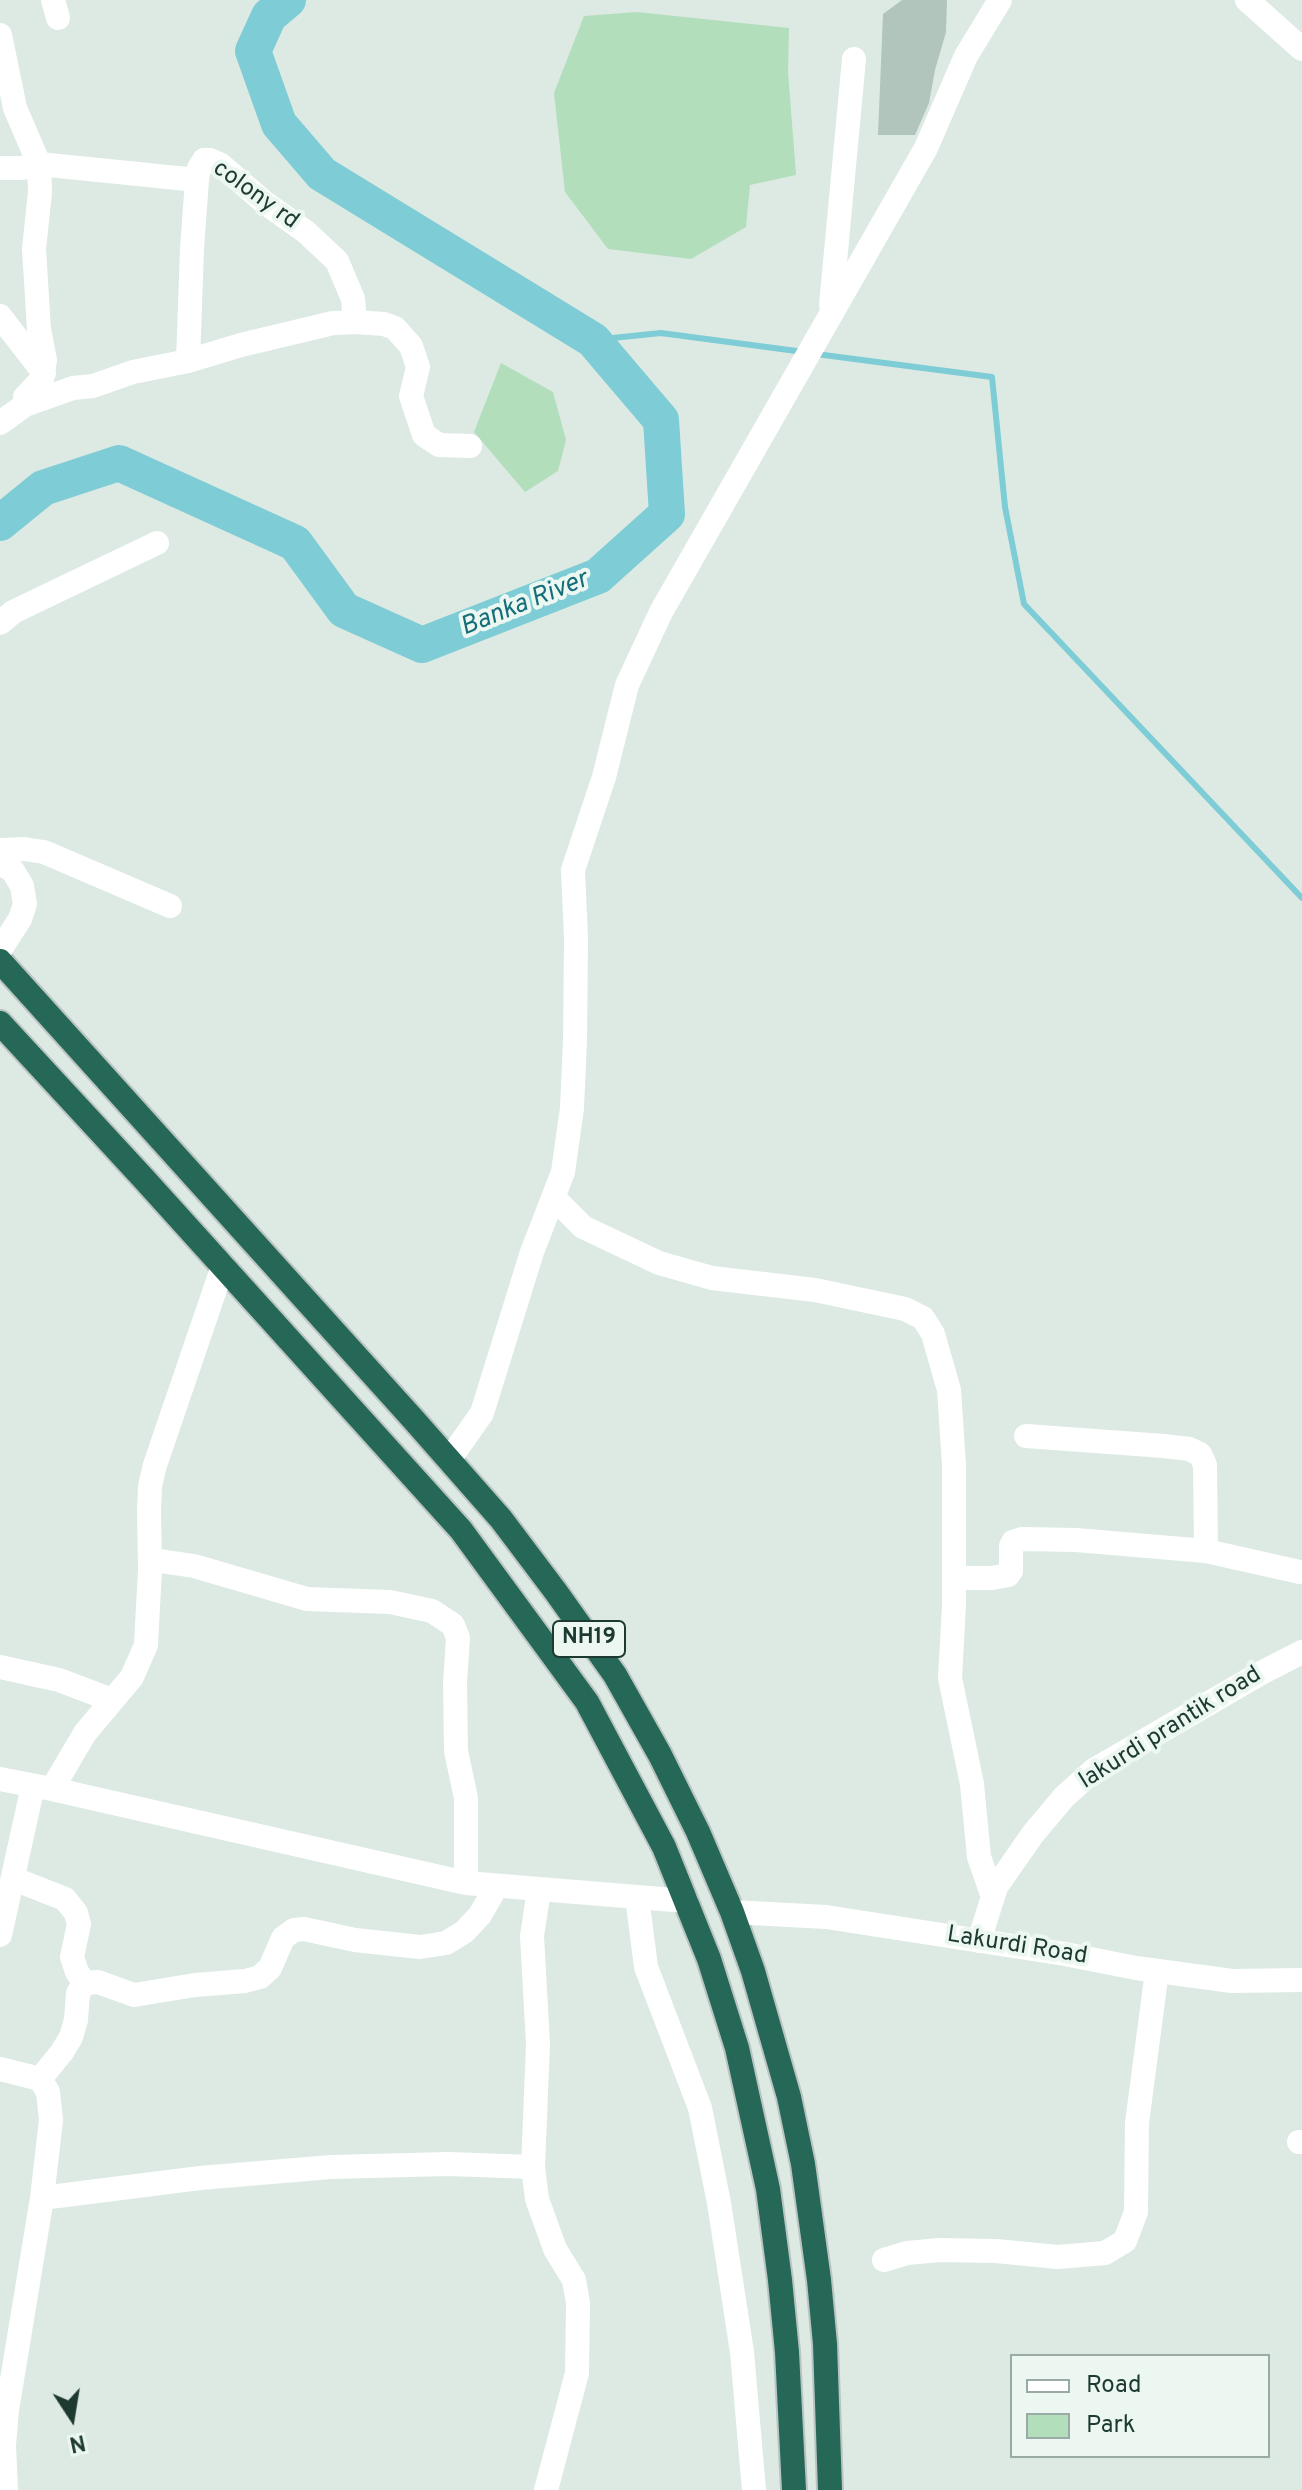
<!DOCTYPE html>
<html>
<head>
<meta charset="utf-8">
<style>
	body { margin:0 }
	#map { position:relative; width:1302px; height:2490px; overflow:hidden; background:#dceae3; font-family:Overpass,sans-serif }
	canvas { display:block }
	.legend { position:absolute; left:1010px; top:2354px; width:260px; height:104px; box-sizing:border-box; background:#ecf7f1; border:2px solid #99aba4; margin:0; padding:10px 14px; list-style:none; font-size:24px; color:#1d3a31 }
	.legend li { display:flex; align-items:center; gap:16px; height:40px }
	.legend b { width:40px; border:2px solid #99aba4 }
	.north { position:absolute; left:32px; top:2378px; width:80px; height:80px; -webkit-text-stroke:6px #ecf7f1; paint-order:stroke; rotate:168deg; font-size:22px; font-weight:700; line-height:32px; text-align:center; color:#1d3a31 }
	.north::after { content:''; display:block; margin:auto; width:28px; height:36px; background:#1d3a31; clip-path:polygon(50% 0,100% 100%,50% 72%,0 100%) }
</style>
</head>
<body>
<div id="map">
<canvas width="1302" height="2490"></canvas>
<ul class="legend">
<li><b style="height:10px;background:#fff"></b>Road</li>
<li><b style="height:22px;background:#b2debc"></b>Park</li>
</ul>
<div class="north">N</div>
</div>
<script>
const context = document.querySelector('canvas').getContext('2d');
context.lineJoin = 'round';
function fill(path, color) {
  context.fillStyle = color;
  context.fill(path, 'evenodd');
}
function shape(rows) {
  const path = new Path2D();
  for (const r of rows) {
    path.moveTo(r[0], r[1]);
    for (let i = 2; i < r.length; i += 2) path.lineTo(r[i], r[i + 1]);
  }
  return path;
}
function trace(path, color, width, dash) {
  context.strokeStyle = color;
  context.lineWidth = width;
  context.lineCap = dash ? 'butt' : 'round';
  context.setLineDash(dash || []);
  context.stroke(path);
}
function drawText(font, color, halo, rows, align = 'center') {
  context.font = font + ' Overpass,sans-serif';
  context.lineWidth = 8;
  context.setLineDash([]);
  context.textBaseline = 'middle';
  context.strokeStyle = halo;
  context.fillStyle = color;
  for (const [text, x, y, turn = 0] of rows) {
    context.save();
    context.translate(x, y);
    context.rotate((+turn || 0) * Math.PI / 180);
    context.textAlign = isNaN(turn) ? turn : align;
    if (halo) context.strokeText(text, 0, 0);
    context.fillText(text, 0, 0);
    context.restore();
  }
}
const green = shape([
	[637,12,789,28,788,72,796,175,750,185,746,227,691,259,608,249,565,192,554,93,584,16],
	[501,363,553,392,566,440,558,471,525,492,474,432]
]);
const stream = shape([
	[593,340,661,333,804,352],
	[816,354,992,377,1005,507,1024,604,1302,898]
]);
const river = shape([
	[0,523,43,488,119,463,295,543,344,610,422,645,598,576,667,514,661,420,593,340,322,174,279,124,253,51,269,16,288,0]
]);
const building = shape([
	[902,0,947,0,946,32,935,70,929,103,915,135,878,135,883,14]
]);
const minor = shape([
	[53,0,58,18],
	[1247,0,1302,49],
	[0,35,15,108,39,164,197,180],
	[0,168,22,168,39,164,40,192,34,249,39,329,45,360,42,379,25,397,25,405],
	[831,305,854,59],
	[0,316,44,373],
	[188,361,192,249,197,180,199,168,204,160,210,160,221,165,264,202,306,232,337,261,353,299,355,322],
	[0,423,25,405,73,388,93,386,133,372,188,361,241,345,333,323,355,322,384,324,395,328,411,346,418,367,411,396,424,435,439,445,470,446],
	[0,623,13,612,157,543],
	[0,850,24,849,44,852,170,906],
	[0,863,13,871,22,886,25,904,20,919,0,950],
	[555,1199,583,1227,659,1263,712,1278,815,1290,905,1309,923,1318,933,1334,949,1390,954,1465,954,1605,950,1678,972,1784,979,1857,993,1897],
	[1026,1436,1164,1446,1189,1449,1200,1454,1205,1465,1206,1551],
	[449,1460,482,1413,532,1252,563,1172,572,1108,575,1041,576,938,573,870,604,777,627,685,661,612,926,148,966,56,1000,0],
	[150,1569,149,1510,150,1486,155,1465,223,1266],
	[954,1578,992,1578,1008,1575,1011,1571,1011,1546,1013,1542,1022,1539,1076,1540,1206,1551,1300,1572],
	[0,1667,59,1680,112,1700],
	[0,1779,52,1789,466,1883,686,1901],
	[52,1789,85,1733,132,1677,146,1645,150,1569,155,1562,160,1561,194,1566,307,1599,390,1602,432,1611,453,1625,458,1638,455,1683,456,1751,466,1798,466,1883],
	[14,1879,65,1899,76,1913,79,1924,72,1957,77,1972,85,1983],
	[539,1890,532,1936,538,2044,533,2167,537,2199,555,2249,574,2280,578,2303,577,2373,546,2490],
	[637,1897,646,1967,700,2108,719,2203,742,2352,754,2490],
	[732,1912,826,1917,1065,1954,1136,1968,1232,1981,1302,1980],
	[0,1935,33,1786],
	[979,1941,996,1887,1033,1834,1064,1797,1094,1770,1261,1673,1302,1652],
	[0,2069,40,2079,48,2092,51,2120,42,2198,7,2410,4,2445,6,2490],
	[40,2079,62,2052,71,2037,76,2020,78,1993,85,1983,98,1982,134,1995,195,1985,245,1981,260,1977,270,1968,283,1938,294,1930,304,1929,355,1940,420,1947,446,1943,464,1932,480,1915,496,1887],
	[1299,2142,1302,2142],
	[42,2198,200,2178,331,2167,448,2164,533,2167],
	[884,2260,907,2253,939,2250,996,2251,1058,2257,1105,2253,1125,2241,1136,2212,1137,2123,1157,1971]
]);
const highway = shape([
	[0,961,413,1419,501,1519,556,1592,615,1675,660,1755,698,1832,732,1912,753,1971,789,2097,803,2164,819,2280,825,2344,830,2490],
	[0,1023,144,1179,461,1530,587,1702,664,1847,709,1959,737,2048,768,2189,780,2280,787,2352,794,2490]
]);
const shields = [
	[589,1639,72]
];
const shieldNames = [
	["NH19",589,1639]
];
const streetNames = [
	["colony rd",255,196,36],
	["lakurdi prantik road",1171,1729,-32],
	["Lakurdi Road",1017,1947,9]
];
const waterNames = [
	["Banka River",525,605,-22]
];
fill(green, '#b2debc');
trace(stream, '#7eccd5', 6);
trace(river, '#7eccd5', 36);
fill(building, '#b1c5bc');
trace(highway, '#bbc4c1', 28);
trace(minor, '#fff', 24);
trace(highway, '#266858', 24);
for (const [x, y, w] of shields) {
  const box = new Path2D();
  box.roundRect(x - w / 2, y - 18, w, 36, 6);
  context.fillStyle = '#ecf7f1';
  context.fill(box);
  trace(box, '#1d3a31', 2);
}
drawText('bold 22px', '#1d3a31', null, shieldNames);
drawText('24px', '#1d3a31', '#ecf7f1', streetNames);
drawText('italic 26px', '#136e7a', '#ecf7f1', waterNames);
</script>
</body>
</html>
